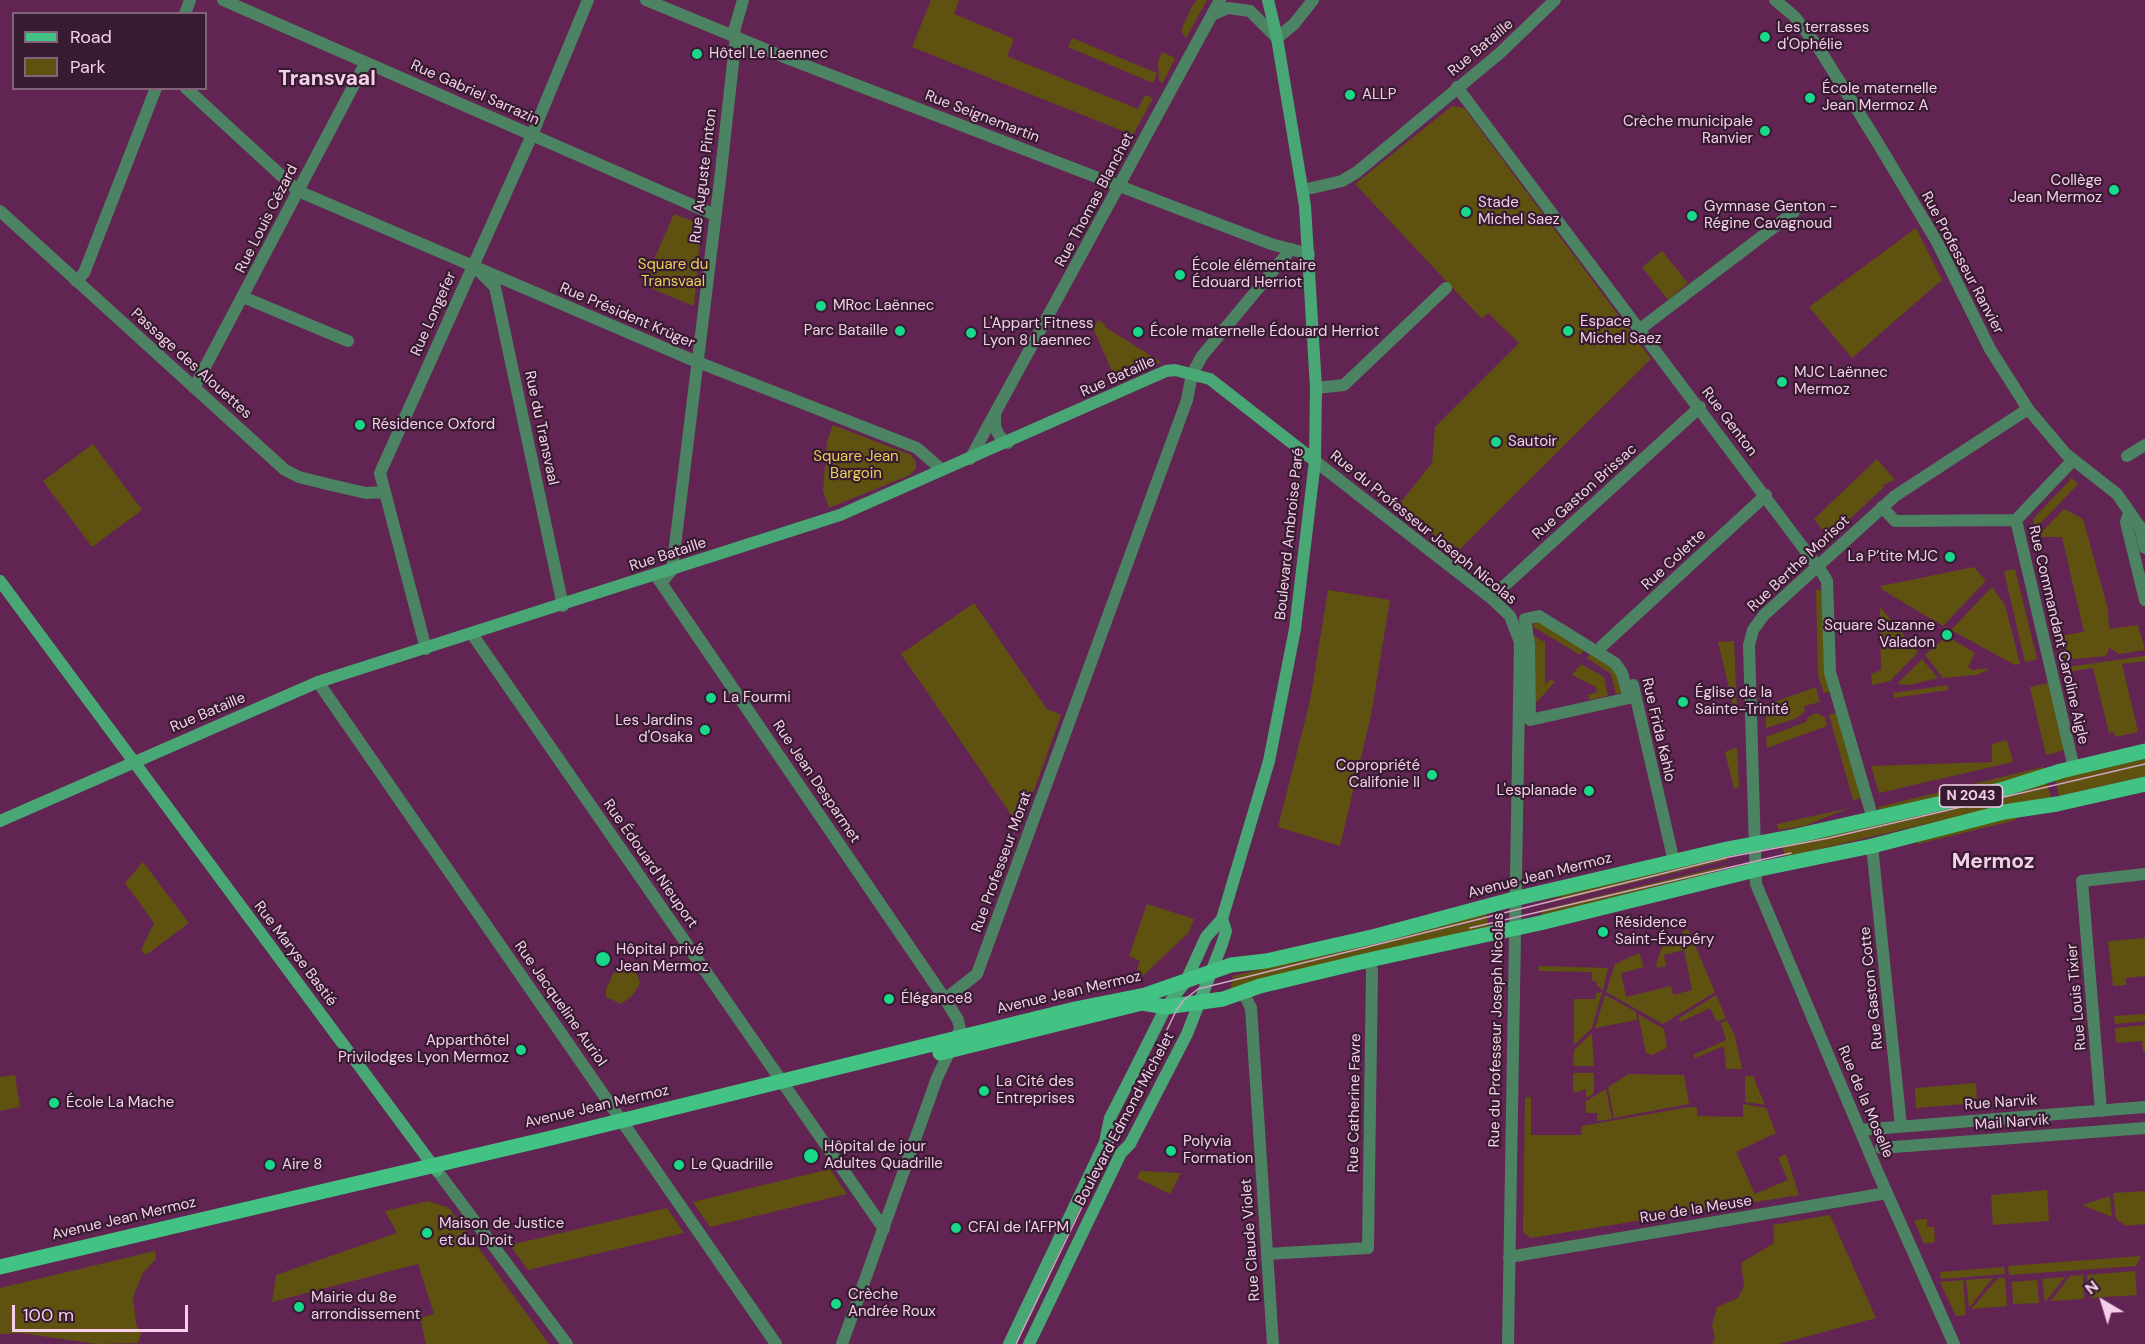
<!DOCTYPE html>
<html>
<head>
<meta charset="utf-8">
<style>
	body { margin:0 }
	#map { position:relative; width:2145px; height:1344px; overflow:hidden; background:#622553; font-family:"DM Sans",sans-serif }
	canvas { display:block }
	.legend { position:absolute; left:12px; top:12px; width:195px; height:78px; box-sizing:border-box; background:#371b30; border:2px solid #83637a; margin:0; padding:8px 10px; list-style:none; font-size:18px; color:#f5cfe9 }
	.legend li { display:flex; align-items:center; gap:12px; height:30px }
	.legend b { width:30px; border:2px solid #83637a }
	.north { position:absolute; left:2073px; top:1272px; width:60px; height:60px; -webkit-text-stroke:4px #371b30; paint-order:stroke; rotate:322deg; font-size:16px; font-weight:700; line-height:24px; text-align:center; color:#f5cfe9 }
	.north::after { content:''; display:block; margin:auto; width:21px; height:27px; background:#f5cfe9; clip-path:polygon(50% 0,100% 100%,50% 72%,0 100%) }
	.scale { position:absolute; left:12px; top:1305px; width:176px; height:27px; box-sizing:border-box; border:3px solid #f5cfe9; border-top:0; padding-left:8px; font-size:18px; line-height:21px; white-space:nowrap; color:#f5cfe9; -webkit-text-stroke:4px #371b30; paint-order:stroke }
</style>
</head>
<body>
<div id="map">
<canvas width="2145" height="1344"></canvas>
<ul class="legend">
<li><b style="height:8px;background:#43c383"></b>Road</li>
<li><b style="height:16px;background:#5f5210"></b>Park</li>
</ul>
<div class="north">N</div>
<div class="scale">100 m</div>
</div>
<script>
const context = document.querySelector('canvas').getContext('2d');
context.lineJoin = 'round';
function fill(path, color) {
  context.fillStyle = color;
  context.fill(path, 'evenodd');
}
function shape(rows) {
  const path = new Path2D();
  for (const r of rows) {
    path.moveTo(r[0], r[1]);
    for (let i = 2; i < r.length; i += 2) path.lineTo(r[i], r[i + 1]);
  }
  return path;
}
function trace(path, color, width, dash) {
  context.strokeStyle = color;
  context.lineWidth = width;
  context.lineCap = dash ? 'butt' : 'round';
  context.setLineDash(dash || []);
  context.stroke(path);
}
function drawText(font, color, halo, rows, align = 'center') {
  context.font = font + ' "DM Sans",sans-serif';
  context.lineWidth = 4.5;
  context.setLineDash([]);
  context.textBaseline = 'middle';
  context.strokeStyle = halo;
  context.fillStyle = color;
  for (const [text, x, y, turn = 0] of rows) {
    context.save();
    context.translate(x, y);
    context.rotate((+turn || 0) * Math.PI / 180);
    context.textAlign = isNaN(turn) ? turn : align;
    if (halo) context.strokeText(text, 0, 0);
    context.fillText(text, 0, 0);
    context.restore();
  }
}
const green = shape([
	[931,0,959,0,954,14,1014,39,1007,56,1138,109,1145,95,1153,98,1133,135,912,47],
	[1197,0,1207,0,1186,38,1181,31,1192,6],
	[1072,38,1157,73,1153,83,1068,47],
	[1162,52,1175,58,1163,83,1159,81,1158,62],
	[1452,106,1464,108,1651,359,1460,549,1431,533,1397,507,1432,463,1435,427,1519,343,1488,313,1482,319,1355,184],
	[674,214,698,223,701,227,694,306,643,285],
	[1916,228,1942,280,1852,358,1809,307],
	[1662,251,1688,283,1668,300,1642,267],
	[1098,320,1106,325,1105,327,1161,362,1117,382,1093,328],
	[833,425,911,455,916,462,916,468,910,475,829,508,823,491,827,442],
	[93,444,142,510,92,547,43,481],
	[1877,459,1895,480,1883,485,1884,487,1837,531,1835,528,1827,535,1814,519],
	[2072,478,2078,484,2035,529,2033,519],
	[2064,509,2083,519,2108,609,2109,629,2138,625,2145,650,2119,654,2109,648,2106,656,2064,660,2060,636,2084,632,2062,537,2037,537],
	[1974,567,1986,581,1943,626,1881,589,1881,586],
	[2015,569,2037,659,2025,662,2004,571],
	[1992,587,2005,605,2020,664,2015,665,1951,630],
	[1328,590,1390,600,1371,715,1340,846,1278,827,1310,701],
	[1816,590,1825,590,1832,691,1824,693,1818,676],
	[974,603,1047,709,1061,715,1022,824,1016,822,901,654],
	[1880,607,1918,652,1890,681,1872,685,1871,674,1881,670],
	[1538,620,1586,648,1580,655,1532,626],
	[1532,635,1545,642,1545,685,1551,679,1555,682,1534,705],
	[1947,636,1975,653,1968,667,1972,670,1988,668,1988,670,1977,675,1943,678,1925,655],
	[1734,641,1737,712,1735,713,1718,642],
	[1591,652,1614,665,1624,692,1616,694,1611,674,1587,658],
	[2145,656,2145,661,2122,664,2138,732,2115,737,2114,732,2109,733,2093,668,2068,672,2067,667],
	[1922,659,1938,678,1909,685,1897,684],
	[1581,664,1604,677,1608,696,1589,700,1588,695,1597,692,1596,687,1572,675],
	[2048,683,2065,750,2046,755,2030,687],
	[1948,685,1948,690,1894,698,1894,693],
	[1816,687,1820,702,1804,706,1805,711,1797,718,1766,728,1766,705],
	[1838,712,1862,798,1853,800,1829,715],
	[1817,713,1825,717,1827,726,1767,748,1766,737,1806,722,1808,717],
	[2007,740,2013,762,1879,793,1871,766,1992,762,1992,744],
	[1737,747,1739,787,1734,789,1725,752],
	[2145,758,2145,776,2059,796,2055,778],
	[2043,767,2044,769,2007,781,1879,812,1878,807],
	[2046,781,2051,798,2007,805,1785,857,1782,844],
	[1849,808,1804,826,1779,830,1777,824],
	[2015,815,2016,820,1918,844,1918,838],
	[1726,856,1727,860,1540,905,1563,896,1538,901],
	[143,862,189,923,146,955,141,950,154,923,125,883],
	[1728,865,1709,874,1542,915,1541,910],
	[1147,904,1194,919,1189,932,1144,975,1135,976,1140,961,1129,956],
	[1486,914,1489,927,1410,944,1230,990,1233,976],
	[1688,929,1715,992,1663,1024,1606,992,1615,964,1639,953,1644,967,1621,973,1626,997,1671,986,1673,995,1692,990,1684,950,1664,955,1666,966,1657,968,1656,964,1664,942,1666,941,1668,947,1685,943,1682,932],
	[2145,938,2145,976,2126,978,2126,985,2113,986,2108,941],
	[1538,966,1608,968,1603,990,1597,986,1596,981,1592,981,1592,972,1539,971],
	[625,967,635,970,640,983,633,995,621,1004,606,997,606,989,614,972],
	[1602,992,1592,1028,1574,1045,1574,999,1596,999,1596,993],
	[1605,995,1636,1012,1637,1020,1595,1028],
	[1716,995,1726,1018,1717,1022,1710,1008,1680,1022,1679,1018],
	[1638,1014,1664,1029,1667,1048,1652,1055,1646,1053],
	[2145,1014,2145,1021,2115,1024,2114,1016],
	[1727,1020,1735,1036,1742,1069,1726,1069,1724,1046,1695,1058,1693,1055,1726,1040,1721,1023],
	[2145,1025,2145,1052,2143,1052,2142,1041,2116,1043,2115,1028],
	[1592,1033,1594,1066,1573,1066,1574,1050],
	[1573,1073,1594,1073,1594,1093,1586,1098,1586,1089,1573,1093],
	[1629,1074,1684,1075,1689,1104,1614,1118,1608,1087],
	[15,1075,20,1107,0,1111,0,1077],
	[1745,1076,1753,1076,1765,1105,1745,1102],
	[1976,1083,1977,1103,1916,1108,1915,1088],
	[1606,1089,1612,1119,1597,1121,1597,1113,1586,1113,1586,1101],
	[1525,1097,1531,1097,1531,1135,1581,1135,1582,1126,1689,1107,1697,1107,1697,1116,1743,1117,1743,1104,1766,1108,1776,1133,1736,1152,1755,1194,1788,1180,1778,1158,1786,1154,1799,1195,1531,1238,1523,1232],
	[830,1169,847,1194,710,1227,693,1202],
	[1140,1171,1181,1173,1170,1194,1137,1178],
	[2047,1190,2049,1221,1993,1225,1991,1195],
	[2145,1191,2145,1224,2126,1226,2116,1219,2113,1193],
	[2110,1196,2112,1217,2082,1205],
	[428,1201,449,1208,549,1344,426,1344,420,1318,434,1314,418,1264,272,1302,276,1275,397,1233,385,1211],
	[667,1208,684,1233,528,1270,510,1245],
	[1830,1215,1876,1318,1779,1344,1712,1344,1715,1338,1712,1325,1717,1307,1738,1298,1744,1286,1741,1263,1774,1243,1773,1225],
	[1927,1219,1927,1227,1934,1227,1935,1242,1924,1244,1914,1220],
	[155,1251,156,1259,143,1273,133,1297,136,1323,141,1334,138,1343,97,1344,21,1333,0,1334,0,1288],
	[2141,1256,2136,1266,2009,1275,2008,1266],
	[2004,1267,2005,1274,1941,1279,1940,1272],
	[2135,1271,2137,1295,2089,1298,2087,1275],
	[2083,1275,2084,1299,2051,1301,2070,1276],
	[2065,1277,2045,1302,2042,1279],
	[1993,1278,1969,1308,1966,1280],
	[1998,1278,2005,1278,2007,1306,1971,1309],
	[1963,1280,1966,1315,1956,1316,1940,1282],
	[2037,1280,2039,1303,2013,1304,2012,1282]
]);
const street = shape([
	[223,0,715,215],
	[646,0,789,59,1161,202,1271,244,1309,254],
	[1775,0,1794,16,1818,47,1876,140,1937,242,1990,349,2028,409,2066,454,2117,494,2140,527,2145,548],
	[185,14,190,0],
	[1212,15,1228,8,1250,11,1277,38,1294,24,1313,0],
	[1457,87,1823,574,1827,581,1830,672,1873,819],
	[186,88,298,191,690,359,917,448,942,470],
	[1303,190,1342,181,1357,172,1500,53,1555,0],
	[0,211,285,470,299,477,331,485,366,493,385,492],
	[480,272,495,287,563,606],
	[76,281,84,273,156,88],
	[243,297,348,341],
	[1640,329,1794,212],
	[194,388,365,64],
	[1316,388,1344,385,1446,288],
	[995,414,995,427,1000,437,1008,443],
	[2127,456,2145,445],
	[970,459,1220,0],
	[1315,461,1491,598,1510,616,1520,642,1508,1344],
	[1882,507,1895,521,2016,520],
	[2129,513,2126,522,2145,600],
	[2016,520,2074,768],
	[2016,520,2073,460],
	[657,577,945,999],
	[662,582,672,570,720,180,736,36,734,31,743,0],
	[1491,598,1700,407],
	[1539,616,1615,663,1622,673,1629,698,1530,720,1529,645,1525,619,1539,616],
	[472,634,884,1229],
	[1602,646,1766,495],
	[426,649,380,473,532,135,588,0],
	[318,682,776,1344],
	[1633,685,1674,862],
	[1872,846,1901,1126],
	[1243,992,1251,1008,1273,1344],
	[2101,1111,2082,881,2145,874],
	[1860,1130,2145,1107],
	[1881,1148,2145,1128],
	[438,1172,567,1344],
	[1267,1254,1368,1248,1372,971,1369,960],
	[1509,1257,1887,1193],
	[842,1344,937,1078,960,1029,958,1020,945,999,977,974,1187,400,1192,374,1202,356,1291,249],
	[1954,1344,1878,1173,1756,884,1749,645,1753,630,1764,615,1895,496,2028,409]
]);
const secondary = shape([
	[0,581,437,1171],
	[0,821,318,682,840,515,1166,371,1175,370,1210,379,1315,461],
	[1009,1344,1105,1142,1110,1118,1132,1075,1166,1007,1186,981,1206,937,1222,919],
	[1029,1344,1121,1153,1130,1144,1187,1034,1222,944,1226,931,1222,919,1269,761,1295,629,1315,461,1316,388,1305,206,1277,38,1268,0]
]);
const primary = shape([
	[940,1053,1142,1003,1166,1007,1223,999,1260,986,1369,960,1540,923,1755,870,1872,846,2004,812,2057,804,2145,784],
	[0,1267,551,1138,1075,1009,1145,995,1231,965,1266,961,1376,936,1514,899,1727,849,1796,836,2004,789,2061,771,2145,751]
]);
const tram = shape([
	[1470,928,1791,853],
	[1016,1344,1176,1011,1184,1000,1198,989,1729,857,1829,838,2145,764]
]);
const markers = [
	[1765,37,6,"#17d989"],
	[697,54,6,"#17d989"],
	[1350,95,6,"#17d989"],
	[1810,98,6,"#17d989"],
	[1765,131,6,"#17d989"],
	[2114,190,6,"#17d989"],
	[1466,212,6,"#17d989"],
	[1692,216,6,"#17d989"],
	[1180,275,6,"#17d989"],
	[821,306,6,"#17d989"],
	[900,331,6,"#17d989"],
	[1568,331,6,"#17d989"],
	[1138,332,6,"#17d989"],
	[971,333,6,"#17d989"],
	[1782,382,6,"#17d989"],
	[360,425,6,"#17d989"],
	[1496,442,6,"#17d989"],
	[1950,557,6,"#17d989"],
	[1947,635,6,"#17d989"],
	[711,698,6,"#17d989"],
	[1683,702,6,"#17d989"],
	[705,730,6,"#17d989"],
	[1432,775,6,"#17d989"],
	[1589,791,6,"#17d989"],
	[1603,932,6,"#17d989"],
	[603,959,8,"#17d989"],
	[889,999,6,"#17d989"],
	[521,1050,6,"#17d989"],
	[984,1091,6,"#17d989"],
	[54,1103,6,"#17d989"],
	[1171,1151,6,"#17d989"],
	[811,1156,8,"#17d989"],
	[270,1165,6,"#17d989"],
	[679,1165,6,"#17d989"],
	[956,1228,6,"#17d989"],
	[427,1233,6,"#17d989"],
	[836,1304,6,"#17d989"],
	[299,1307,6,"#17d989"]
];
const shields = [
	[1971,796,63]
];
const shieldNames = [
	["N 2043",1971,796]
];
const poiNames = [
	["Les terrasses",1777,28],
	["d'Ophélie",1777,45],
	["Hôtel Le Laennec",709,54],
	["École maternelle",1822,89],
	["Jean Mermoz A",1822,106],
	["ALLP",1362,95],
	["Crèche municipale",1753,122,"right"],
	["Ranvier",1753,139,"right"],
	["Collège",2102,181,"right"],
	["Jean Mermoz",2102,198,"right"],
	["Stade",1478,203],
	["Michel Saez",1478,220],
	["Gymnase Genton -",1704,207],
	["Régine Cavagnoud",1704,224],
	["École élémentaire",1192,266],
	["Édouard Herriot",1192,283],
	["MRoc Laënnec",833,306],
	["Espace",1580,322],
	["Michel Saez",1580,339],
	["L'Appart Fitness",983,324],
	["Lyon 8 Laennec",983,341],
	["Parc Bataille",888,331,"right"],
	["École maternelle Édouard Herriot",1150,332],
	["MJC Laënnec",1794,373],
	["Mermoz",1794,390],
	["Résidence Oxford",372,425],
	["Sautoir",1508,442],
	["La P’tite MJC",1938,557,"right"],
	["Square Suzanne",1935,626,"right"],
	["Valadon",1935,643,"right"],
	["Église de la",1695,693],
	["Sainte-Trinité",1695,710],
	["La Fourmi",723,698],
	["Les Jardins",693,721,"right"],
	["d'Osaka",693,738,"right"],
	["Copropriété",1420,766,"right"],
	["Califonie II",1420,783,"right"],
	["L'esplanade",1577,791,"right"],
	["Résidence",1615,923],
	["Saint-Éxupéry",1615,940],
	["Hôpital privé",616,950],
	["Jean Mermoz",616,967],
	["Élégance8",901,999],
	["Apparthôtel",509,1041,"right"],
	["Privilodges Lyon Mermoz",509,1058,"right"],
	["La Cité des",996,1082],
	["Entreprises",996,1099],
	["École La Mache",66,1103],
	["Polyvia",1183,1142],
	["Formation",1183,1159],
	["Hôpital de jour",824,1147],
	["Adultes Quadrille",824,1164],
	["Aire 8",282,1165],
	["Le Quadrille",691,1165],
	["Maison de Justice",439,1224],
	["et du Droit",439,1241],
	["CFAI de l'AFPM",968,1228],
	["Crèche",848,1295],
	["Andrée Roux",848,1312],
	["Mairie du 8e",311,1298],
	["arrondissement",311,1315]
];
const streetNames = [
	["Rue Bataille",1481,48,-40],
	["Rue Gabriel Sarrazin",475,93,24],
	["Rue Seignemartin",982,117,21],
	["Rue Auguste Pinton",704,176,-83],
	["Rue Thomas Blanchet",1095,200,-62],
	["Rue Louis Cézard",267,219,-63],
	["Rue Professeur Ranvier",1962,263,62],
	["Rue Longefer",434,314,-66],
	["Rue Président Krüger",627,316,23],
	["Passage des Alouettes",191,364,42],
	["Rue Bataille",1118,377,-24],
	["Rue Genton",1729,422,53],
	["Rue du Transvaal",541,428,78],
	["Rue Gaston Brissac",1585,492,-42],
	["Rue du Professeur Joseph Nicolas",1423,528,39],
	["Boulevard Ambroise Paré",1290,534,-84],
	["Rue Bataille",668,555,-18],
	["Rue Colette",1674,560,-43],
	["Rue Berthe Morisot",1799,564,-43],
	["Rue Commandant Caroline Aigle",2058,635,77],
	["Rue Bataille",208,713,-23],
	["Rue Frida Kahlo",1658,730,77],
	["Rue Jean Desparmet",816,782,56],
	["Rue Professeur Morat",1002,862,-70],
	["Rue Édouard Nieuport",650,864,55],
	["Avenue Jean Mermoz",1540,876,-14],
	["Rue Maryse Bastié",295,954,53],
	["Rue Gaston Cotte",1872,988,-96],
	["Avenue Jean Mermoz",1069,993,-13],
	["Rue Louis Tixier",2077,997,-95],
	["Rue Jacqueline Auriol",560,1004,55],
	["Rue du Professeur Joseph Nicolas",1497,1030,-89],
	["Rue de la Moselle",1865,1102,67],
	["Rue Catherine Favre",1355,1103,-89],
	["Rue Narvik",2001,1103,-4],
	["Avenue Jean Mermoz",597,1107,-13],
	["Boulevard Edmond Michelet",1125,1119,-62],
	["Mail Narvik",2012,1123,-4],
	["Rue de la Meuse",1696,1210,-9],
	["Avenue Jean Mermoz",124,1219,-13],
	["Rue Claude Violet",1251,1240,-94]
];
const parkNames = [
	["Square du",673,265],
	["Transvaal",673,282],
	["Square Jean",856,457],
	["Bargoin",856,474]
];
const districtNames = [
	["Transvaal",327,79],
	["Mermoz",1993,862]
];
fill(green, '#5f5210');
trace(street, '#4b8363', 12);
trace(secondary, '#49a776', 12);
trace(primary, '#43c383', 15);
trace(tram, '#d0a4c3', 1.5);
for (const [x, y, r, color] of markers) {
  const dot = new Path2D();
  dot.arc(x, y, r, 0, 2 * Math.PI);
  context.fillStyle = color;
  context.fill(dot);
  trace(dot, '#371b30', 2);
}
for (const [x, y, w] of shields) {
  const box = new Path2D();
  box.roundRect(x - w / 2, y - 11, w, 22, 4.5);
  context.fillStyle = '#371b30';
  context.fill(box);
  trace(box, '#f5cfe9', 1.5);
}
drawText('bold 14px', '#f5cfe9', null, shieldNames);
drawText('15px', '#f5cfe9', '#371b30', poiNames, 'left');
drawText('15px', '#f5cfe9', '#371b30', streetNames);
drawText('15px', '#e9d056', '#371b30', parkNames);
drawText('bold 21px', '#f5cfe9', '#371b30', districtNames);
</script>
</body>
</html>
